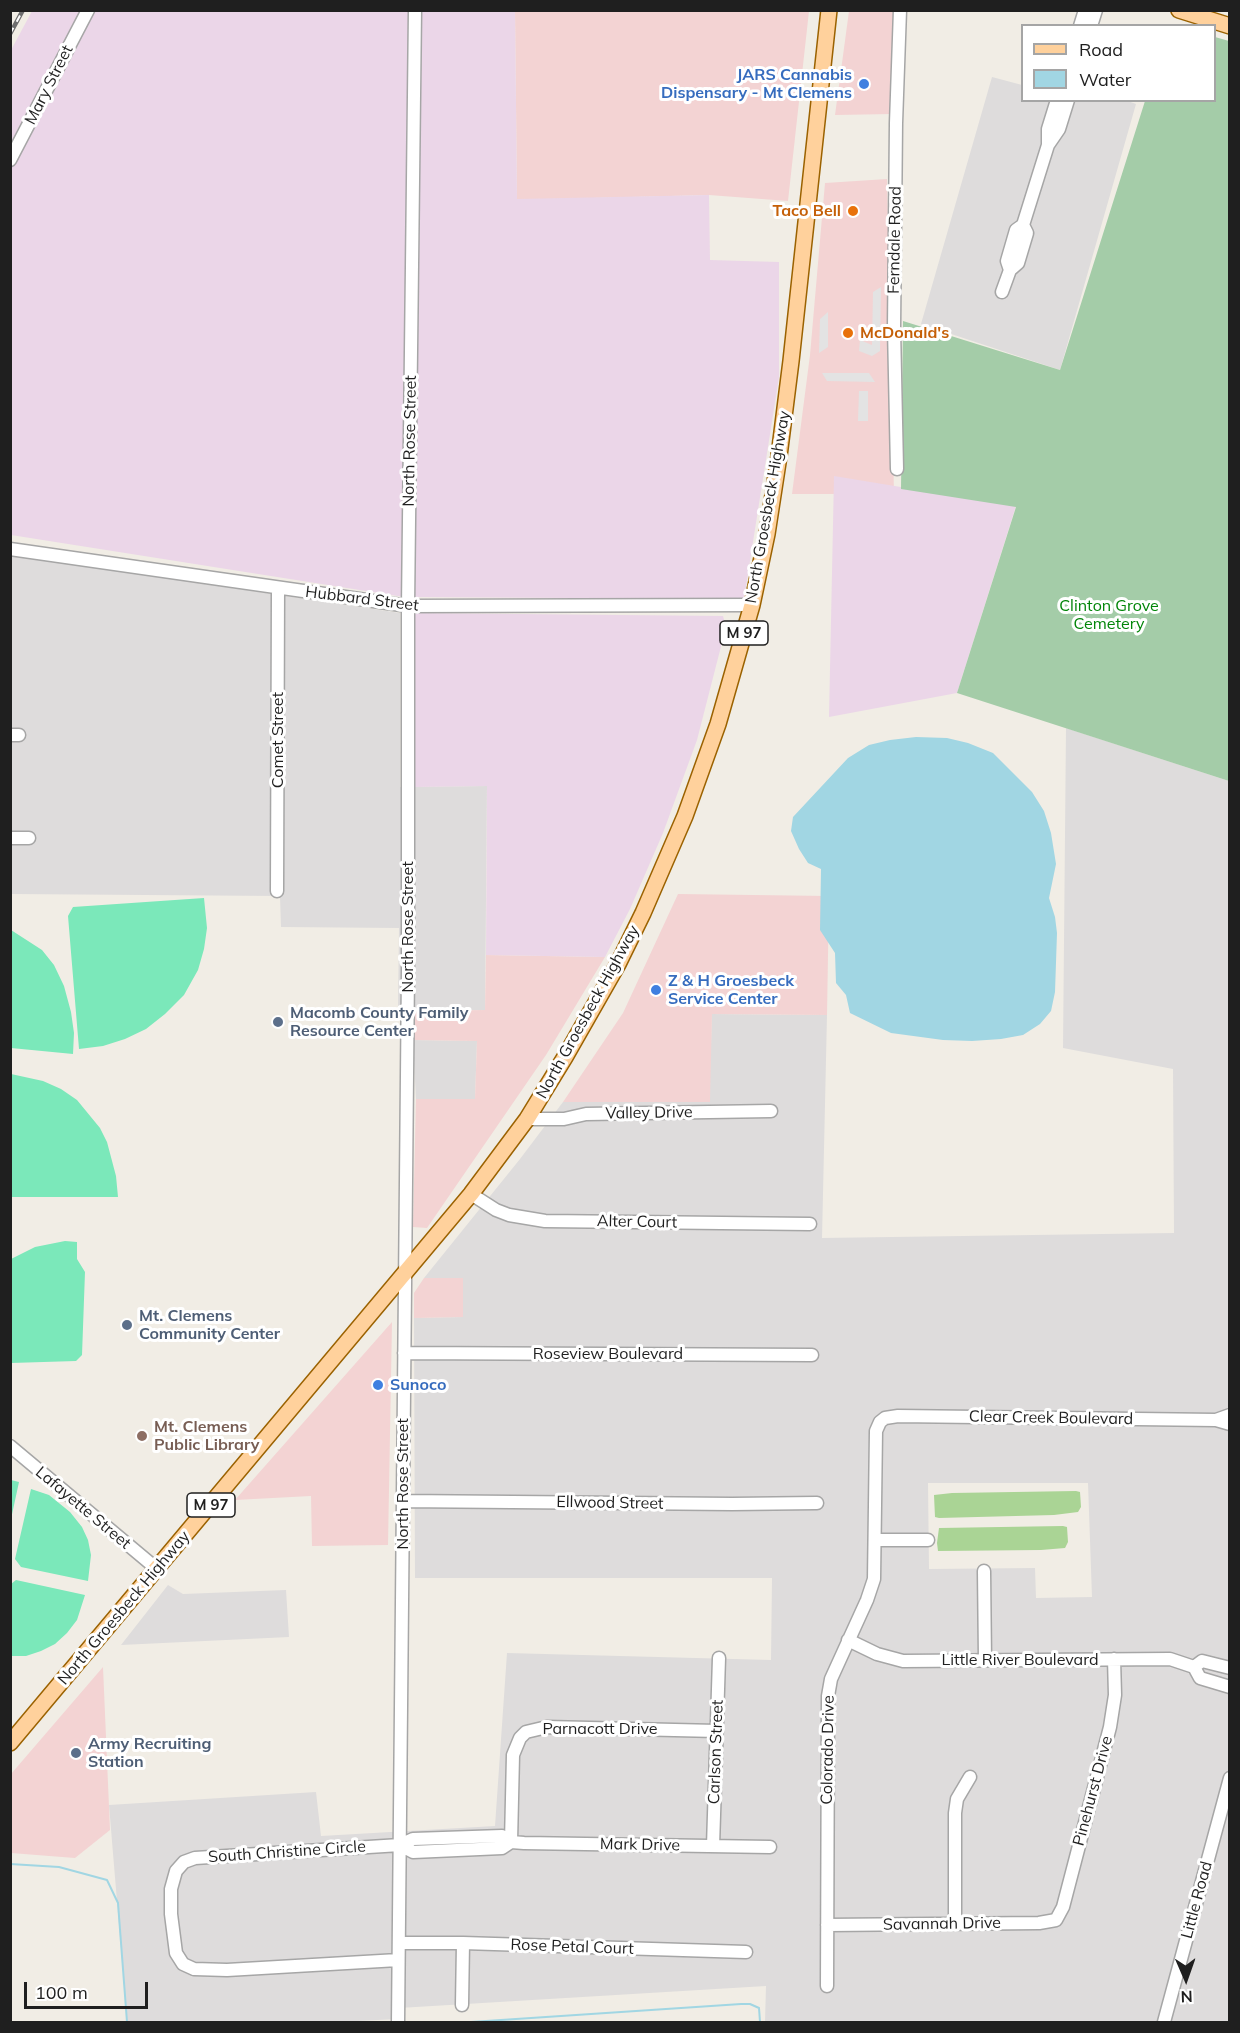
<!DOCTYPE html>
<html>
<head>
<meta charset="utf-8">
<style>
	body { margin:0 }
	#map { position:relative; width:1240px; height:2033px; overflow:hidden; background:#f1ede5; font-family:Mulish,sans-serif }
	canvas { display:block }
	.frame { position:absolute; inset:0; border:12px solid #1f1f1f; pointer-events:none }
	.legend { position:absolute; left:1021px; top:24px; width:195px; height:78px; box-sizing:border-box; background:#fff; border:2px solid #a5a5a5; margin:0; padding:8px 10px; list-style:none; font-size:18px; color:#1f1f1f }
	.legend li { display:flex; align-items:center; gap:12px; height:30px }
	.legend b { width:30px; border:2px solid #a5a5a5 }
	.north { position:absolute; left:1156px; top:1949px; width:60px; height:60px; -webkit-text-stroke:4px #fff; paint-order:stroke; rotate:178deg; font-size:16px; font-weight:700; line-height:24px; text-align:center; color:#1f1f1f }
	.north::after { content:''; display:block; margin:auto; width:21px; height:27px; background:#1f1f1f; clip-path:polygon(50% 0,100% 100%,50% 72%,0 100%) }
	.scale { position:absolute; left:24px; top:1982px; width:124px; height:27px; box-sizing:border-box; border:3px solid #1f1f1f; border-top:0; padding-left:8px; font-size:18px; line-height:21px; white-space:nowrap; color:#1f1f1f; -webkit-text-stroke:4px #fff; paint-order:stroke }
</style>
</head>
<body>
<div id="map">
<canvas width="1240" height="2033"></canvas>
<div class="frame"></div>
<ul class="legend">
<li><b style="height:8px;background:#ffd19c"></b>Road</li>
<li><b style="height:16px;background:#a1d6e3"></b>Water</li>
</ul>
<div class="north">N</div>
<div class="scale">100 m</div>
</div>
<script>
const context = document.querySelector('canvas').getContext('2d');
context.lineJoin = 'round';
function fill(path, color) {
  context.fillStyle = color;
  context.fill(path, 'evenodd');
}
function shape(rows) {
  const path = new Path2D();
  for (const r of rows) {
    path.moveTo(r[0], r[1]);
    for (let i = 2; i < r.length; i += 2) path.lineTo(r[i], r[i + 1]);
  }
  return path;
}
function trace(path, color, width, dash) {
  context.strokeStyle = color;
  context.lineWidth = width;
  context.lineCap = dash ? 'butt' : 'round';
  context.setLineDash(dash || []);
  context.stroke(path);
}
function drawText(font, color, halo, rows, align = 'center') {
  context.font = font + ' Mulish,sans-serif';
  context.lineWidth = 6;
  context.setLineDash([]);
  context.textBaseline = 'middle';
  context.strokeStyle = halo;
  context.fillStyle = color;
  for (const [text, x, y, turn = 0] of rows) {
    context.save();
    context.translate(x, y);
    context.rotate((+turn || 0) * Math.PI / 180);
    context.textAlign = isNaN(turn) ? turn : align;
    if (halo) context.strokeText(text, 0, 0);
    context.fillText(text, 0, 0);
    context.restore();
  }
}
const residential = shape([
	[992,77,1022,85,1022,100,1125,100,1136,104,1060,370,921,324],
	[10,555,400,613,400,787,487,786,485,1010,414,1011,398,1009,399,928,281,927,280,896,11,894],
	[1066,728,1229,781,1229,2022,765,2022,766,1986,399,2008,398,2019,337,2022,127,2022,109,1805,316,1792,321,1836,495,1826,507,1653,771,1660,772,1578,415,1578,414,1318,462,1317,463,1279,424,1278,520,1159,563,1102,709,1101,712,1014,827,1015,822,1238,1174,1233,1173,1069,1063,1048],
	[928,1483,1088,1483,1092,1597,1036,1598,1035,1568,929,1569],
	[413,1040,477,1041,475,1099,416,1099],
	[168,1585,183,1594,286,1590,289,1637,121,1645]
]);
const commercial = shape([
	[515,11,809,11,788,201,709,195,517,200],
	[849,11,899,11,892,114,835,115],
	[887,179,894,494,792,494,810,355,825,183],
	[678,894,829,896,827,1015,712,1014,710,1102,563,1102,623,1013],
	[486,955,605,957,546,1055,427,1228,413,1227,416,1099,475,1099,477,1041,413,1040,414,1011,485,1010],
	[424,1278,463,1278,463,1317,414,1318,414,1293],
	[392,1322,388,1545,312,1546,311,1496,235,1500],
	[103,1667,110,1830,75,1858,11,1853,11,1774]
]);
const industrial = shape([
	[32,11,515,11,517,199,709,195,710,260,779,262,779,377,744,599,404,597,11,535,10,52],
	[834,476,1016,506,957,693,829,717],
	[415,613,723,616,726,627,697,740,663,833,630,909,605,957,486,955,487,786,414,787]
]);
const forest = shape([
	[1076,1491,1080,1492,1081,1507,1078,1512,1054,1515,939,1518,935,1517,934,1495,952,1493],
	[1063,1526,1067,1527,1068,1542,1065,1548,1041,1550,938,1551,937,1543,939,1528]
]);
const cemetery = shape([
	[1215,37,1229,41,1229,781,957,693,1016,507,901,489,903,321,1060,370,1145,101,1214,100]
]);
const pitch = shape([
	[204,898,207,928,204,949,198,970,184,995,165,1014,146,1029,125,1039,103,1046,79,1049,68,916,73,907],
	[11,930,42,950,54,965,64,986,71,1012,74,1033,73,1054,11,1048],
	[11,1074,43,1081,61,1089,77,1100,100,1128,107,1142,116,1176,118,1197,11,1197],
	[65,1241,77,1242,77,1259,85,1272,82,1355,76,1361,11,1363,11,1259,35,1247],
	[11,1480,19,1482,11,1519,10,1480],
	[31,1489,49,1495,70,1512,82,1527,88,1540,91,1555,88,1581,21,1567,15,1559],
	[16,1580,85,1595,77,1620,67,1633,55,1644,41,1651,26,1656,11,1656,11,1584]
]);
const parking = shape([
	[881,287,880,351,872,356,859,351,860,340,872,345,873,292],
	[828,312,828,347,819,353,820,319],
	[822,373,869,373,875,382,827,381],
	[859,391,868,391,868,421,858,421]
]);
const water = shape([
	[916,737,947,738,968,743,993,753,1032,792,1044,811,1051,833,1056,864,1049,898,1055,917,1057,933,1055,992,1051,1011,1040,1024,1023,1035,1001,1039,972,1041,943,1040,891,1033,850,1013,846,995,836,983,835,953,820,930,821,869,808,863,799,849,791,831,793,817,848,758,869,745,890,740]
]);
const stream = shape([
	[10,1864,59,1867,107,1880,118,1903,127,2022],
	[471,2022,741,2004,750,2004,759,2008,760,2022]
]);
const minor = shape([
	[1080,26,1085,10],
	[1091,26,1096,10],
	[1048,145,1059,129,1068,100],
	[10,160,88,10],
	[1010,270,1018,263,1027,233,1023,225],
	[1002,292,1010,270,1007,261,1016,230,1023,225,1048,145,1048,129,1057,100],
	[897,469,894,328,896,123,900,10],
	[10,549,408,606,752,605],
	[10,735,19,735],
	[10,838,29,838],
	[277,891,278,589],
	[527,1119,564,1119,586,1114,771,1111],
	[471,1194,496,1210,509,1215,545,1221,810,1224],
	[404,1353,812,1355],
	[1230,1415,1216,1420,1230,1424],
	[10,1446,157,1569],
	[402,1501,732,1504,817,1503],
	[876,1540,928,1540],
	[984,1571,985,1660],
	[848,1640,877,1654,903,1661,1170,1659,1194,1667],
	[1230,1668,1202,1661,1194,1667,1200,1678,1230,1687],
	[717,1731,547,1727,526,1732,520,1738,513,1755,511,1842,524,1843,770,1847],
	[713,1846,719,1658],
	[955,1923,955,1813,957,1799,970,1777],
	[827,1925,1039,1923,1056,1920,1063,1907,1110,1727,1115,1695,1114,1659],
	[399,1943,463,1943,746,1952],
	[398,1960,227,1970,194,1969,183,1964,176,1953,171,1914,171,1889,176,1871,184,1862,195,1858,400,1845,413,1839,502,1836,511,1842,502,1848,413,1852,400,1845],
	[827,1986,828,1696,831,1679,867,1600,874,1579,876,1431,880,1422,885,1418,898,1416,1216,1420],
	[462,2005,463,1943],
	[398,2022,408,970,408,606,415,10],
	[1164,2022,1230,1778]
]);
const major = shape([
	[1179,10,1230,26],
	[10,1743,471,1194,527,1119,565,1057,618,964,643,913,685,816,718,724,752,605,767,534,779,456,791,361,829,10]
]);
const rail = shape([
	[10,34,23,10]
]);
const markers = [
	[864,84,6,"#3f7fe0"],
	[853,211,6,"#e8710a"],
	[848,333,6,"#e8710a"],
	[656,990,6,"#3f7fe0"],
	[278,1022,6,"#5c6f8a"],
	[127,1325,6,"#5c6f8a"],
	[378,1385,6,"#3f7fe0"],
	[142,1436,6,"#8d6e63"],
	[76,1753,6,"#5c6f8a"]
];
const shields = [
	[744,633,48],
	[211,1505,48]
];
const shieldNames = [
	["M 97",744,633],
	["M 97",211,1505]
];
const shopNames = [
	["JARS Cannabis",852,75,"right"],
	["Dispensary - Mt Clemens",852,93,"right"],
	["Z & H Groesbeck",668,981],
	["Service Center",668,999],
	["Sunoco",390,1385]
];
const streetNames = [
	["Mary Street",49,85,-63],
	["Ferndale Road",895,240,-89],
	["North Rose Street",410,441,-89],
	["North Groesbeck Highway",768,507,-80],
	["Hubbard Street",362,599,7],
	["Comet Street",278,740,-90],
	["North Rose Street",408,927,-90],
	["North Groesbeck Highway",588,1012,-61],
	["Valley Drive",649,1113,-1],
	["Alter Court",637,1222,1],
	["Roseview Boulevard",608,1354],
	["Clear Creek Boulevard",1051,1418,1],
	["North Rose Street",403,1484,-90],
	["Ellwood Street",610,1503,1],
	["Lafayette Street",83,1508,40],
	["North Groesbeck Highway",124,1608,-50],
	["Little River Boulevard",1020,1660],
	["Parnacott Drive",600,1729],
	["Colorado Drive",828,1750,-89],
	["Carlson Street",716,1752,-88],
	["Pinehurst Drive",1093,1791,-75],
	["Mark Drive",640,1845,1],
	["South Christine Circle",287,1852,-4],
	["Little Road",1197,1900,-75],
	["Savannah Drive",942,1924,-1],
	["Rose Petal Court",572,1947,2]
];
const foodNames = [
	["Taco Bell",841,211],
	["McDonald's",860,333,"left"]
];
const parkNames = [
	["Clinton Grove",1109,606],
	["Cemetery",1109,624]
];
const serviceNames = [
	["Macomb County Family",290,1013],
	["Resource Center",290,1031],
	["Mt. Clemens",139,1316],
	["Community Center",139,1334],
	["Army Recruiting",88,1744],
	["Station",88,1762]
];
const educationNames = [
	["Mt. Clemens",154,1427],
	["Public Library",154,1445]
];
fill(residential, '#dedcdc');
fill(commercial, '#f3d3d3');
fill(industrial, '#ebd6e8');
fill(forest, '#aad495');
fill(cemetery, '#a4cca8');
fill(pitch, '#7be8ba');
fill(parking, '#e3e3e3');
fill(water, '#a1d6e3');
trace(stream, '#a1d6e3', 2);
trace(minor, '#a6a6a6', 15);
trace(major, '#9b6200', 18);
trace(minor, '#fff', 12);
trace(major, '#ffd19c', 15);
trace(rail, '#6d6d6d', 4.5);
trace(rail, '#fff', 2, [7]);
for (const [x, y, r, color] of markers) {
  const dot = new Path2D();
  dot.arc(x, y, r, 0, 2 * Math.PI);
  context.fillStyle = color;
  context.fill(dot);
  trace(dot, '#fff', 2);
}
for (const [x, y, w] of shields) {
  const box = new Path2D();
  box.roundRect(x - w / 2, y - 12, w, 24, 4.5);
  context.fillStyle = '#fff';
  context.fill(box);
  trace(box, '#1f1f1f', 1.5);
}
drawText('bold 15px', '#1f1f1f', null, shieldNames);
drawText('bold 16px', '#366cbe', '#fff', shopNames, 'left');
drawText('16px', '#1f1f1f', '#fff', streetNames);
drawText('bold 16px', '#c56008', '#fff', foodNames, 'right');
drawText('16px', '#018508', '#fff', parkNames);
drawText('bold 16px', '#4e5e75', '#fff', serviceNames, 'left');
drawText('bold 16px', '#785e54', '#fff', educationNames, 'left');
</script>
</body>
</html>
